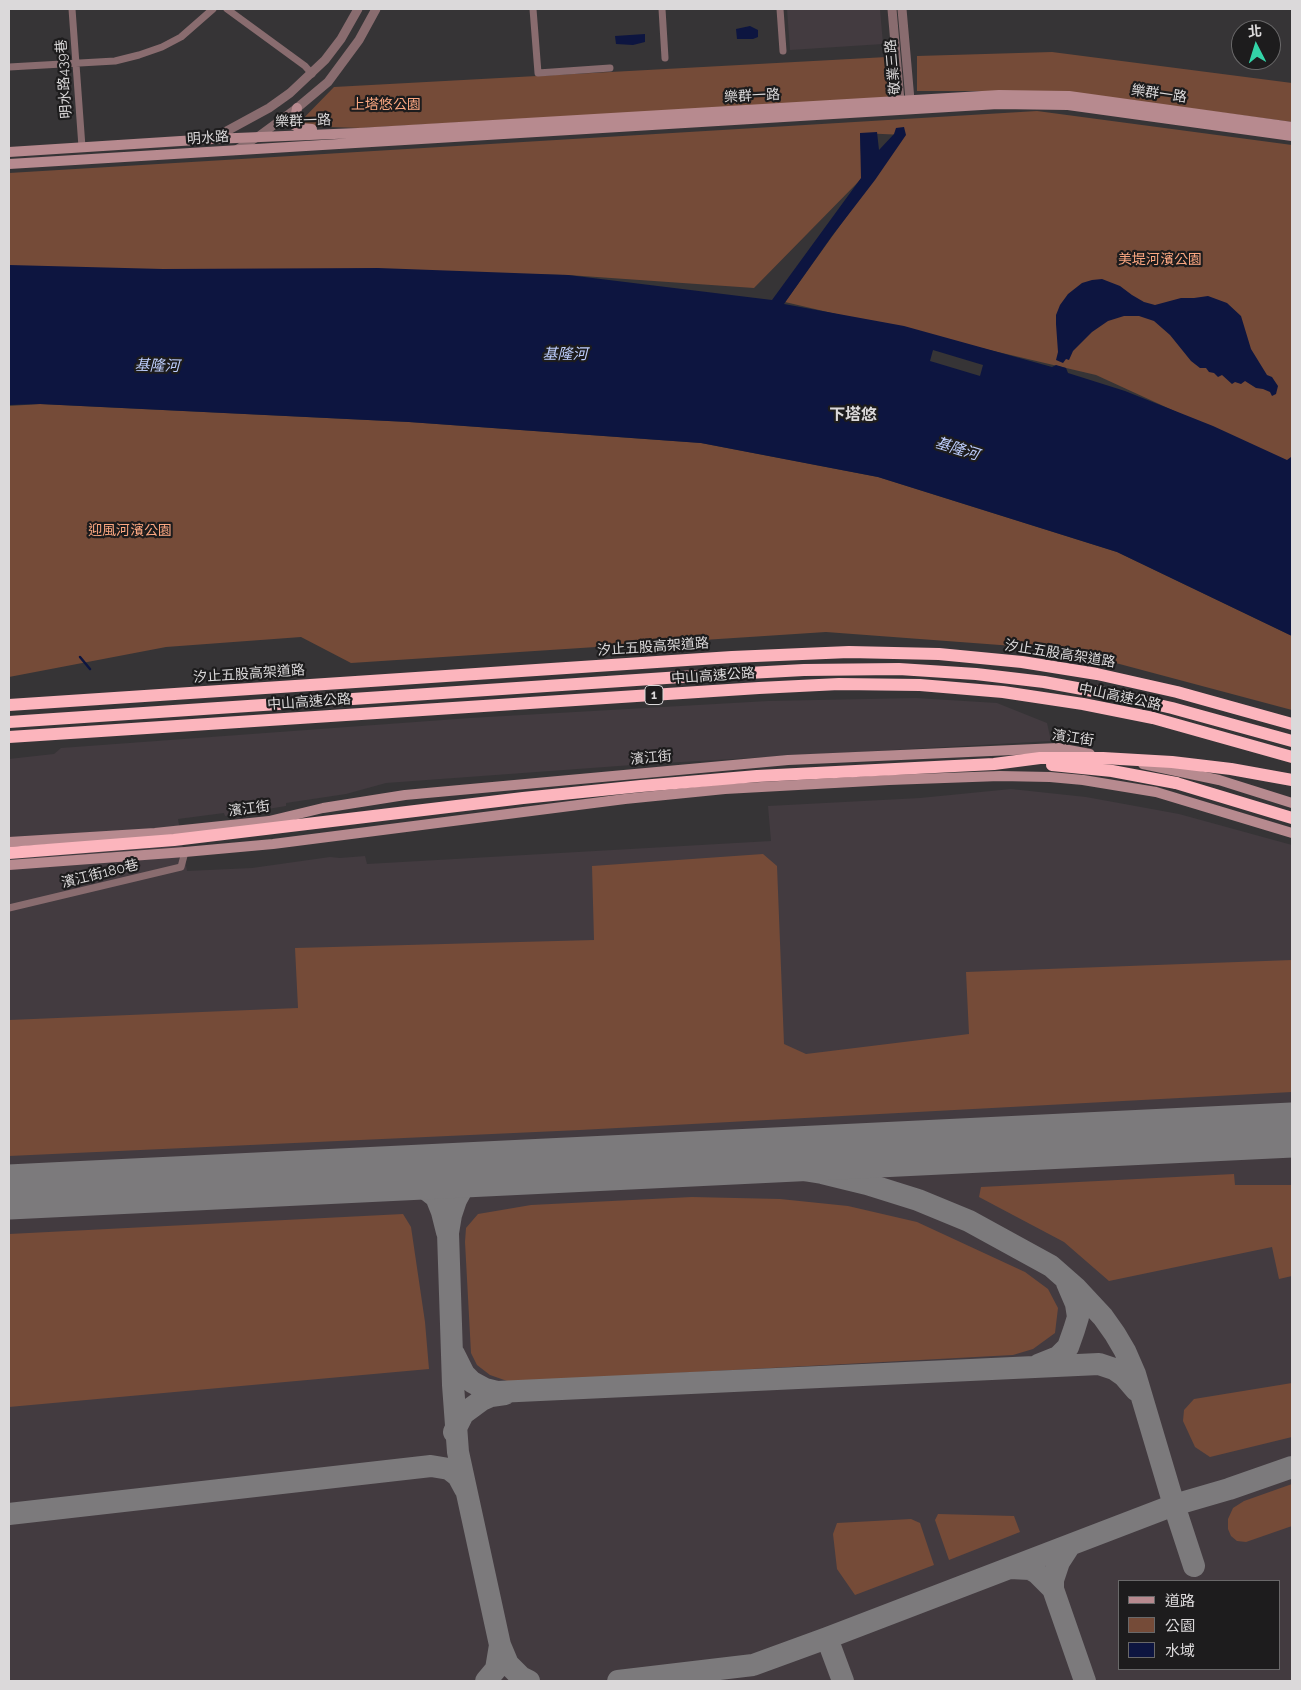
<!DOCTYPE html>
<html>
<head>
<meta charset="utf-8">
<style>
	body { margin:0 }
	#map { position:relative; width:1301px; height:1690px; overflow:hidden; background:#363436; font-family:Raleway,"Noto Sans TC",sans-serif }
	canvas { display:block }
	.frame { position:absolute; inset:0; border:10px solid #dbd9da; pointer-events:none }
	.legend { position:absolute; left:1118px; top:1580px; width:162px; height:90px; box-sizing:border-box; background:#1d1c1d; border:1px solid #696869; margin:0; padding:6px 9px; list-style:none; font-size:15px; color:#dbd9da }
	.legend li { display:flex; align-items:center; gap:10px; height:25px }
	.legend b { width:25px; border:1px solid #696869 }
	.north { position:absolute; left:1231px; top:20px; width:50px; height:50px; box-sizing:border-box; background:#1d1c1d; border:1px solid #696869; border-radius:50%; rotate:355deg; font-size:14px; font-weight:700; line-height:20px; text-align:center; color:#dbd9da }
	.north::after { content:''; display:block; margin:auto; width:18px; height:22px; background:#33d4a8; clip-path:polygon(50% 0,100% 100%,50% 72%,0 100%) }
</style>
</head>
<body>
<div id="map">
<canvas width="1301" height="1690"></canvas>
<div class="frame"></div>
<ul class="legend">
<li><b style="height:6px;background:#b78a8f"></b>道路</li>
<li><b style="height:14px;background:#754b38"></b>公園</li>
<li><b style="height:14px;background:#0d1540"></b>水域</li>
</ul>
<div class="north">北</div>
</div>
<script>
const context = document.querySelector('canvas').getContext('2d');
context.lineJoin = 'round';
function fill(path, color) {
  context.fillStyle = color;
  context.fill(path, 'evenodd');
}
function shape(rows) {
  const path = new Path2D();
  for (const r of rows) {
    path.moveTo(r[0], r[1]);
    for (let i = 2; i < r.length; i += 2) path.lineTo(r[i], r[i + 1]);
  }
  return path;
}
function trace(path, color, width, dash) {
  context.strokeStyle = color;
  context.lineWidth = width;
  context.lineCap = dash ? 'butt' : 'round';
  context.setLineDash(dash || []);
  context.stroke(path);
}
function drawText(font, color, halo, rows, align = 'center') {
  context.font = font + ' Raleway,"Noto Sans TC",sans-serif';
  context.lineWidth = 4.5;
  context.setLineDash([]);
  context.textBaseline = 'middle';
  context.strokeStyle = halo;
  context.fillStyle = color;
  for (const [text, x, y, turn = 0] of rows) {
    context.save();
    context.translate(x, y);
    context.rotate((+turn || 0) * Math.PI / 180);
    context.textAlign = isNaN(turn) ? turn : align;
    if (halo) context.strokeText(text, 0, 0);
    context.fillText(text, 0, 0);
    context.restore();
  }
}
const built = shape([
	[787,9,880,9,883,44,790,50],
	[916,698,997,703,1047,723,1051,741,646,764,386,783,346,794,286,803,286,806,225,816,224,813,178,819,187,871,252,868,330,857,340,858,365,856,367,864,771,841,768,806,920,798,1011,789,1086,797,1179,814,1292,845,1292,1681,9,1681,9,759,54,754,61,748,470,718,768,701],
	[1120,1581,1280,1581,1280,1669,1120,1669]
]);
const green = shape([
	[1052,52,1292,83,1292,122,1058,91,917,91,917,56],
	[887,57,891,94,886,99,360,128,296,126,334,87],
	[1037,111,1292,145,1292,465,1096,375,785,302,905,135,860,133,862,178,754,288,568,275,9,268,9,173],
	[40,404,409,422,701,443,878,477,1117,552,1292,636,1292,710,1067,650,826,632,351,663,301,637,166,647,9,677,9,406],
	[763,854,777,866,784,1044,806,1054,969,1034,966,972,1292,960,1292,1092,580,1130,9,1156,9,1020,298,1008,295,948,594,940,592,866],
	[1234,1174,1235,1185,1292,1185,1292,1276,1279,1279,1272,1247,1109,1281,1064,1242,979,1197,981,1187],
	[692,1197,780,1199,848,1206,917,1222,1025,1272,1048,1289,1058,1308,1055,1333,1033,1349,1013,1355,510,1382,490,1375,477,1365,471,1353,465,1242,466,1228,478,1214,531,1205],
	[403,1214,411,1227,425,1322,429,1369,9,1407,9,1234],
	[1292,1383,1292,1437,1210,1457,1195,1447,1183,1421,1184,1410,1194,1399],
	[1292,1484,1292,1526,1246,1542,1237,1541,1231,1536,1228,1529,1228,1519,1233,1508,1244,1501],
	[938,1514,1014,1516,1020,1532,949,1560,935,1520],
	[911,1519,920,1523,934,1565,855,1595,837,1569,833,1534,837,1523]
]);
const water = shape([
	[750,26,758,30,758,37,753,39,737,39,736,29],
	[645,34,645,42,633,45,616,44,615,36],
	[904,127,906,135,875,180,832,236,784,304,904,326,1052,367,1056,365,1066,368,1068,373,1125,391,1213,426,1287,460,1291,457,1292,458,1292,636,1117,552,878,477,701,443,409,422,40,404,9,405,9,265,163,269,378,268,568,275,772,300,861,178,860,133,877,132,879,150,894,134,896,128],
	[1102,279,1120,286,1132,295,1144,302,1155,305,1181,298,1194,298,1208,296,1227,303,1241,316,1251,349,1267,375,1272,377,1278,386,1276,394,1272,396,1270,392,1263,389,1256,388,1245,381,1241,384,1235,382,1232,384,1222,375,1218,377,1214,373,1209,372,1206,368,1200,368,1191,361,1170,335,1154,321,1139,316,1124,316,1108,321,1092,332,1073,351,1069,360,1066,359,1063,363,1056,360,1058,352,1056,324,1056,315,1060,305,1068,294,1082,283,1092,280]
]);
const pier = shape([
	[933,350,983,365,980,376,930,361]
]);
const stream = shape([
	[80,657,90,669]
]);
const taxiway = shape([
	[1238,1132,1292,1137],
	[9,1204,116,1187,407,1179,422,1186,436,1197,442,1212,447,1232],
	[454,1354,464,1374,472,1382,485,1389,497,1392,1099,1364,1114,1369,1124,1376,1136,1390],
	[1038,1365,1058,1357,1068,1347,1074,1330,1078,1317,1076,1304,1067,1283],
	[454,1432,463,1414,482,1400,491,1396,505,1394],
	[9,1514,431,1466,449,1469,458,1476,465,1489],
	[1010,1568,1030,1569,1037,1573,1053,1589,1053,1580,1059,1562,1070,1545],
	[1053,1589,1085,1681],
	[827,1638,843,1681],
	[486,1681,496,1669,500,1645],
	[529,1681,521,1677,508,1664,500,1645,458,1452,453,1385,448,1233,451,1215,456,1200,463,1187,472,1179,688,1158,732,1162,778,1166,822,1173,867,1184,918,1200,969,1221,1051,1266,1076,1288,1103,1317,1115,1334,1125,1351,1135,1374,1174,1505,1194,1566],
	[618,1681,753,1665,827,1638,1174,1505,1229,1489,1292,1467]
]);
const runway = shape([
	[9,1192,1292,1130]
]);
const minor = shape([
	[72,9,82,147],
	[227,9,305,66,312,74],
	[533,9,538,73,610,68],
	[662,9,665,58],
	[780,9,783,51],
	[9,67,115,61,139,55,162,47,181,37,213,9],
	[9,908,181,867,185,852]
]);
const tertiary = shape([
	[892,9,900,101,903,105],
	[902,9,910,100,908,105],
	[212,139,269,108,290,93,325,60,341,39,358,9],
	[236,150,259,136,297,108,328,82,359,40,376,9]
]);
const secondary = shape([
	[297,108,294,125,300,128,312,129],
	[9,152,212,139,358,133,999,95,1069,96,1292,127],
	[9,164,998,104,1068,105,1292,136],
	[1143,764,1219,780,1292,803],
	[9,842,155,833,269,821,323,808,405,795,788,760,1058,748,1090,754],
	[9,865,185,852,273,844,625,799,725,789,889,780,1000,776,1050,777,1083,780,1156,792,1292,833]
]);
const motorway = shape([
	[1176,783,1292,818]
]);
const motorwayBridge = shape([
	[9,705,732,657,849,652,939,654,1022,662,1097,674,1177,692,1292,724],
	[9,722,711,675,804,670,899,669,976,674,1044,682,1115,695,1172,708,1292,741],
	[9,737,759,688,839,684,920,685,1003,692,1083,704,1153,718,1292,757],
	[1052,765,1112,771,1176,783],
	[9,853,174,840,523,798,641,786,757,776,994,764,1040,758,1103,758,1172,762,1231,769,1292,780]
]);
const shields = [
	[654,695,18]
];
const shieldNames = [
	["1",654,695]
];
const streetNames = [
	["敬業三路",893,67,-95],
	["明水路439巷",64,79,-94],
	["樂群一路",1159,94,8],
	["樂群一路",752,96,-3],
	["樂群一路",303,121,-2],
	["明水路",208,138,-4],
	["汐止五股高架道路",653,647,-4],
	["汐止五股高架道路",1060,654,9],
	["汐止五股高架道路",249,674,-4],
	["中山高速公路",713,676,-4],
	["中山高速公路",1120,697,12],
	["中山高速公路",309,702,-4],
	["濱江街",1073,738,8],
	["濱江街",651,758,-5],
	["濱江街",249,809,-7],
	["濱江街180巷",100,874,-14]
];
const parkNames = [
	["上塔悠公園",386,105],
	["美堤河濱公園",1160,260],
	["迎風河濱公園",130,531]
];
const waterNames = [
	["基隆河",565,354],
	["基隆河",157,366,1],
	["基隆河",957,449,17]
];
const quarterNames = [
	["下塔悠",853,415]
];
fill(built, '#433b40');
fill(green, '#754b38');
fill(water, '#0d1540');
fill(pier, '#363436');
trace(stream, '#0d1540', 2.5);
trace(taxiway, '#7c7a7c', 22);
trace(runway, '#7c7a7c', 55);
trace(minor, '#896c6f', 7);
trace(tertiary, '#896c6f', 9);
trace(secondary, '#b78a8f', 10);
trace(motorway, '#fcb5bd', 12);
trace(motorwayBridge, '#fcb5bd', 12);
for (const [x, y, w] of shields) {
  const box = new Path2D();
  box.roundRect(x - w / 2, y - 9.5, w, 19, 4);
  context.fillStyle = '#1d1c1d';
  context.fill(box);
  trace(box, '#dbd9da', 1);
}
drawText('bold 12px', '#dbd9da', null, shieldNames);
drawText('14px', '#dbd9da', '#1d1c1d', streetNames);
drawText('14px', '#fba781', '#1d1c1d', parkNames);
drawText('italic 15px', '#becefd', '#1d1c1d', waterNames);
drawText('bold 16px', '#dbd9da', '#1d1c1d', quarterNames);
</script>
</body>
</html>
